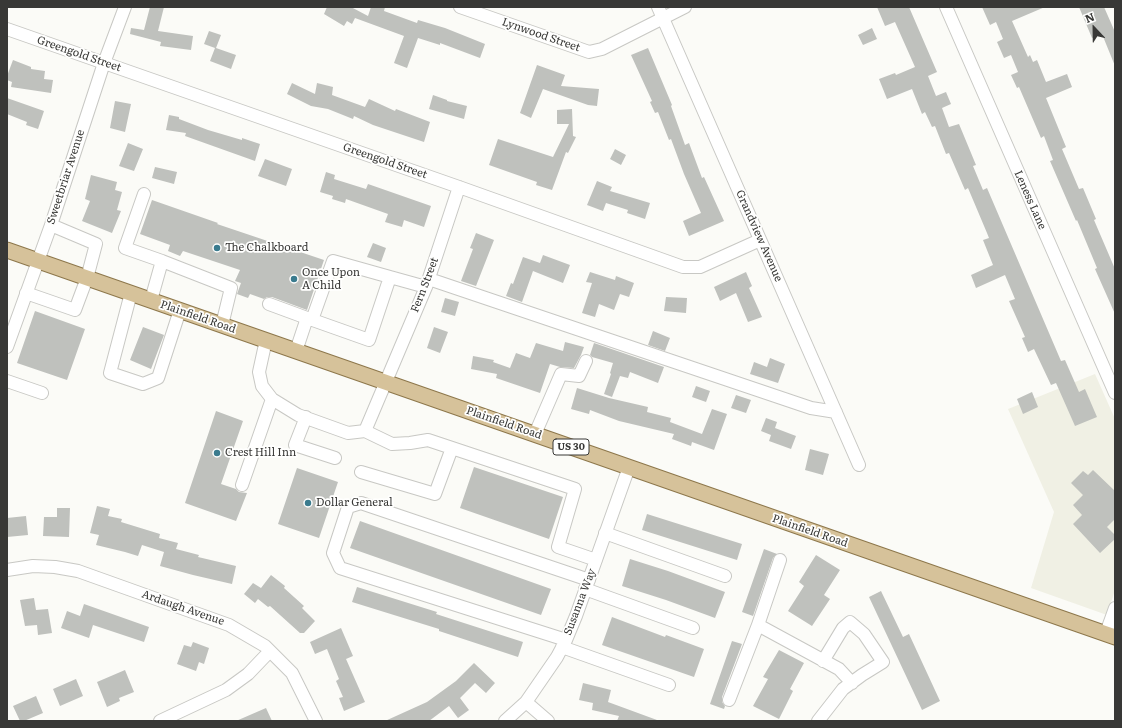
<!DOCTYPE html>
<html>
<head>
<meta charset="utf-8">
<style>
	body { margin:0 }
	#map { position:relative; width:1122px; height:728px; overflow:hidden; background:#fbfbf7; font-family:Literata,serif }
	canvas { display:block }
	.frame { position:absolute; inset:0; border:8px solid #383836; pointer-events:none }
	.north { position:absolute; left:1074px; top:8px; width:40px; height:40px; -webkit-text-stroke:3px #fffffe; paint-order:stroke; rotate:338deg; font-size:11px; font-weight:700; line-height:16px; text-align:center; color:#383836 }
	.north::after { content:''; display:block; margin:auto; width:14px; height:18px; background:#383836; clip-path:polygon(50% 0,100% 100%,50% 72%,0 100%) }
</style>
</head>
<body>
<div id="map">
<canvas width="1122" height="728"></canvas>
<div class="frame"></div>
<div class="north">N</div>
</div>
<script>
const context = document.querySelector('canvas').getContext('2d');
context.lineJoin = 'round';
function fill(path, color) {
  context.fillStyle = color;
  context.fill(path, 'evenodd');
}
function shape(rows) {
  const path = new Path2D();
  for (const r of rows) {
    path.moveTo(r[0], r[1]);
    for (let i = 2; i < r.length; i += 2) path.lineTo(r[i], r[i + 1]);
  }
  return path;
}
function trace(path, color, width, dash) {
  context.strokeStyle = color;
  context.lineWidth = width;
  context.lineCap = dash ? 'butt' : 'round';
  context.setLineDash(dash || []);
  context.stroke(path);
}
function drawText(font, color, halo, rows, align = 'center') {
  context.font = font + ' Literata,serif';
  context.lineWidth = 3.5;
  context.setLineDash([]);
  context.textBaseline = 'middle';
  context.strokeStyle = halo;
  context.fillStyle = color;
  for (const [text, x, y, turn = 0] of rows) {
    context.save();
    context.translate(x, y);
    context.rotate((+turn || 0) * Math.PI / 180);
    context.textAlign = isNaN(turn) ? turn : align;
    if (halo) context.strokeText(text, 0, 0);
    context.fillText(text, 0, 0);
    context.restore();
  }
}
const built = shape([
	[1095,374,1115,419,1115,590,1107,615,1031,588,1054,512,1008,409]
]);
const building = shape([
	[150,7,164,7,158,31,193,36,191,50,160,46,161,42,130,34,131,28,144,30],
	[327,7,351,7,368,16,371,7,385,7,384,11,417,23,418,20,445,28,485,44,480,58,440,43,440,45,418,38,407,68,394,63,404,36,355,18,352,24,347,21,344,26,324,14],
	[877,7,909,7,937,72,928,76,936,96,946,92,951,104,942,108,949,127,959,124,976,165,973,166,983,190,987,188,1061,361,1065,360,1079,392,1085,389,1097,417,1075,426,1056,383,1051,385,1034,349,1028,352,1022,338,1025,337,1009,301,1015,299,1005,275,976,288,971,275,993,265,983,240,989,238,987,233,968,188,965,190,949,153,946,154,935,126,932,127,925,112,922,114,912,89,887,99,879,79,895,73,896,75,915,67,895,22,885,26],
	[982,7,1045,7,1012,21,1028,57,1030,55,1033,62,1037,60,1046,82,1067,74,1072,87,1046,98,1066,147,1062,149,1079,189,1083,188,1096,219,1094,220,1115,269,1115,314,1095,269,1097,268,1077,220,1076,221,1050,161,1053,160,1044,136,1041,138,1019,87,1017,88,1011,75,1018,72,1011,55,1004,58,997,42,1003,39,996,22,990,25],
	[1079,7,1104,7,1115,32,1115,66,1102,34,1092,38],
	[872,28,877,39,863,45,858,35],
	[209,31,221,35,216,48,236,55,231,69,210,61,215,48,204,44],
	[648,48,672,105,671,106,685,145,689,143,702,178,704,177,724,221,689,236,683,221,701,213,684,174,671,139,669,140,658,112,655,113,650,102,652,101,631,55],
	[13,60,31,67,31,69,45,71,44,79,53,80,51,93,11,87,12,82,7,80,7,76],
	[537,65,565,75,561,86,599,89,597,106,588,105,543,89,531,118,520,113],
	[292,83,315,94,317,83,333,87,332,95,365,107,369,99,395,111,396,109,430,122,424,142,373,125,354,116,353,119,328,109,311,106,287,94],
	[433,95,447,100,447,101,467,106,464,119,429,109],
	[7,98,44,111,38,129,26,125,27,122,7,114],
	[115,101,131,104,125,132,110,128],
	[572,109,573,136,576,137,568,153,566,152,552,190,536,185,537,182,489,165,498,139,553,157,569,124,557,124,557,110],
	[169,115,179,117,179,119,208,130,242,140,242,138,260,144,255,161,185,136,186,133,166,130],
	[128,143,143,149,134,171,119,166],
	[615,149,626,155,621,165,610,159],
	[265,159,292,169,286,186,258,176],
	[155,167,177,172,174,184,152,178],
	[326,172,335,175,334,179,366,189,368,184,431,206,424,227,404,220,402,227,385,222,388,214,346,199,345,203,332,199,333,196,320,192],
	[91,175,117,182,115,190,122,192,117,210,121,211,112,233,82,221,90,201,85,199],
	[597,181,612,187,610,191,650,203,645,219,627,213,628,210,606,203,603,211,587,205],
	[152,200,218,223,217,224,324,260,307,310,272,297,267,297,264,299,250,294,248,298,237,294,241,283,235,281,240,270,183,251,180,256,168,251,170,245,140,234],
	[476,233,494,240,476,286,461,281,473,249,470,248],
	[373,243,386,248,381,262,367,257],
	[543,255,570,265,563,283,533,271,522,302,506,296,511,283,513,284,523,257,540,263],
	[590,272,615,280,616,276,634,283,629,297,620,294,614,310,599,304,595,317,582,313,592,283,586,282],
	[746,272,752,286,749,288,762,317,748,322,736,293,720,301,714,287],
	[666,297,687,298,686,313,664,311],
	[445,298,459,302,455,316,441,312],
	[35,311,85,329,67,380,17,363],
	[143,327,164,335,151,369,130,360],
	[434,327,448,332,440,353,427,348],
	[653,331,670,338,665,351,648,345],
	[565,342,584,347,581,355,574,368,560,367,550,364,540,393,496,378,497,374,471,369,473,356,494,360,493,362,510,368,516,353,530,358,536,343,563,351],
	[594,343,664,367,658,383,630,372,628,378,620,376,612,397,604,394,611,374,610,373,613,363,592,357,590,355],
	[770,358,785,364,778,383,750,374,754,362,767,367],
	[696,386,710,391,706,402,692,397],
	[577,388,609,398,648,407,647,412,671,418,670,422,702,434,712,409,727,414,714,450,692,442,691,446,672,439,674,434,619,421,590,410,589,414,571,409],
	[1032,392,1038,407,1023,414,1017,399],
	[736,395,751,400,746,413,731,408],
	[216,411,243,421,221,484,236,489,239,492,247,493,236,521,185,503],
	[766,418,777,422,775,428,796,436,791,449,769,441,771,435,761,431],
	[810,449,829,454,823,475,805,470],
	[474,467,563,497,549,539,460,508],
	[297,468,338,482,319,538,278,524],
	[1093,470,1115,491,1115,519,1107,527,1115,535,1115,539,1100,553,1073,524,1082,515,1073,505,1083,495,1071,483,1083,471,1088,475],
	[97,506,110,509,108,516,122,519,121,522,160,534,159,538,178,543,176,549,199,555,198,557,236,566,232,584,193,575,160,566,164,552,142,545,138,556,125,552,96,545,99,535,90,533],
	[57,508,70,508,69,537,43,536,44,517,57,517],
	[647,514,742,544,737,560,642,530],
	[26,516,28,535,7,537,7,518],
	[360,521,551,589,541,615,350,548],
	[764,549,777,554,773,558,753,616,742,612],
	[816,555,840,570,824,595,830,599,812,626,788,611,804,586,799,582],
	[630,559,668,571,725,592,715,618,666,600,622,586],
	[271,575,285,586,284,588,304,606,302,608,315,621,304,633,300,633,270,606,268,607,258,599,255,603,244,594,253,583,261,588],
	[357,587,437,612,436,614,523,642,518,657,439,631,439,629,352,602],
	[881,591,903,637,909,634,940,701,922,710,869,597],
	[34,598,36,610,48,609,52,633,38,635,37,625,25,626,20,600],
	[84,604,149,627,144,642,93,625,89,638,61,628,67,611,80,616],
	[612,617,665,637,666,635,704,649,694,677,602,645],
	[341,628,353,656,346,659,365,702,344,711,339,698,343,697,336,681,339,679,327,649,315,654,310,642],
	[732,641,742,644,722,697,722,702,725,706,724,709,710,704],
	[193,642,209,648,204,664,199,662,196,671,177,664,184,645,191,647],
	[779,650,804,663,790,689,793,691,779,719,753,706,768,679,763,677],
	[474,663,495,683,486,693,475,683,460,698,469,710,458,718,449,706,429,721,385,721,427,702,456,681],
	[125,670,134,692,119,698,120,701,107,707,97,682],
	[76,679,83,696,60,706,53,689],
	[583,683,611,690,608,702,657,720,657,721,617,721,619,716,592,710,593,703,579,700],
	[36,696,43,713,24,721,20,721,13,706],
	[266,708,272,721,236,721]
]);
const minor = shape([
	[460,7,589,52,602,49,685,7],
	[658,7,859,465],
	[946,7,1115,393],
	[7,29,459,187,683,267,700,267,760,240],
	[459,187,426,287,365,431,392,444,410,443,428,440,575,489,558,547,596,560],
	[144,194,125,248,162,261],
	[429,279,811,408,836,412],
	[26,293,75,310,87,278,96,244,51,225],
	[131,293,110,373,143,384,158,378,180,310],
	[151,300,162,261,231,288,222,325],
	[269,304,307,318],
	[312,320,333,261,390,277],
	[266,340,259,372,262,386,272,399,298,415,348,433,365,431],
	[7,347,51,225,104,63,125,7],
	[296,351,307,318,369,340,390,277,426,287],
	[7,381,42,393],
	[306,417,295,445,335,458],
	[535,434,561,374,579,376,586,361],
	[361,472,435,494,452,448],
	[242,485,272,399],
	[605,533,725,576],
	[780,560,758,625,839,669,852,683],
	[7,570,33,566,55,567,78,571,229,625,265,646,292,673,316,721],
	[585,589,693,628],
	[1106,633,1115,608],
	[566,640,340,568,333,553,348,507,361,503,589,580],
	[562,647,669,685],
	[729,700,758,625],
	[526,702,548,721],
	[160,721,226,690,248,674,270,651],
	[505,721,526,702,557,657,566,640,576,616,629,467],
	[818,721,843,689,862,675,883,662,864,634,850,622,843,628,823,661]
]);
const major = shape([
	[7,250,1115,637]
]);
const markers = [
	[217,248,4,"#3a7b8e"],
	[294,279,4,"#3a7b8e"],
	[217,453,4,"#3a7b8e"],
	[308,503,4,"#3a7b8e"]
];
const shields = [
	[571,447,36]
];
const shieldNames = [
	["US 30",571,447]
];
const streetNames = [
	["Lynwood Street",541,35,19],
	["Greengold Street",79,54,19],
	["Greengold Street",385,161,19],
	["Sweetbriar Avenue",66,177,-72],
	["Leness Lane",1030,200,66],
	["Grandview Avenue",759,236,66],
	["Fern Street",425,285,-69],
	["Plainfield Road",198,317,19],
	["Plainfield Road",504,423,19],
	["Plainfield Road",810,531,19],
	["Susanna Way",580,602,-69],
	["Ardaugh Avenue",183,608,19]
];
const poiNames = [
	["The Chalkboard",225,248],
	["Once Upon",302,273],
	["A Child",302,286],
	["Crest Hill Inn",225,453],
	["Dollar General",316,503]
];
fill(built, '#f0f0e4');
fill(building, '#bfc1bd');
trace(minor, '#c8c8c4', 14);
trace(major, '#8d774b', 17);
trace(minor, '#fff', 12);
trace(major, '#d6c29a', 15);
for (const [x, y, r, color] of markers) {
  const dot = new Path2D();
  dot.arc(x, y, r, 0, 2 * Math.PI);
  context.fillStyle = color;
  context.fill(dot);
  trace(dot, '#fffffe', 1.5);
}
for (const [x, y, w] of shields) {
  const box = new Path2D();
  box.roundRect(x - w / 2, y - 8, w, 16, 3);
  context.fillStyle = '#fffffe';
  context.fill(box);
  trace(box, '#383836', 1);
}
drawText('bold 10px', '#383836', null, shieldNames);
drawText('11px', '#383836', '#fffffe', streetNames);
drawText('11px', '#383836', '#fffffe', poiNames, 'left');
</script>
</body>
</html>
